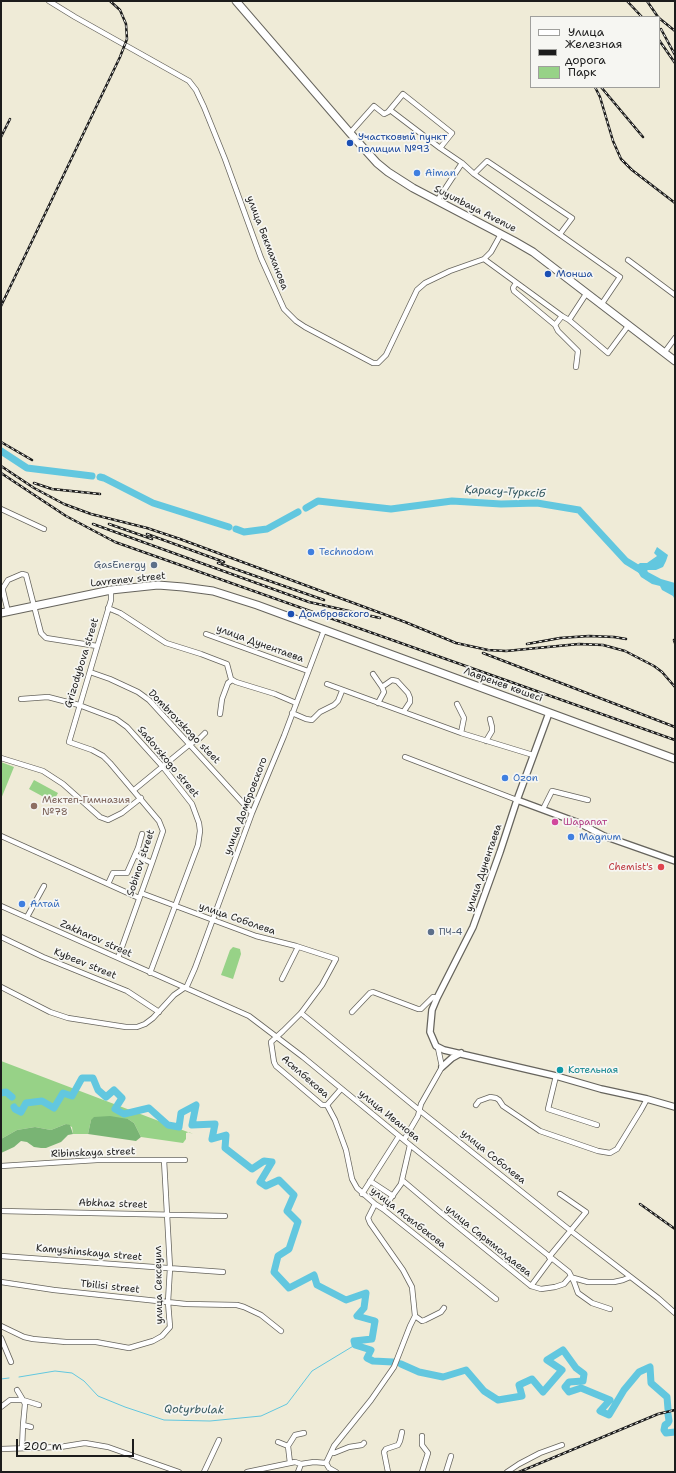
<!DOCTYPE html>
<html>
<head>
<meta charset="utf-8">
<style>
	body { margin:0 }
	#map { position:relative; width:676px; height:1473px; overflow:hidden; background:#efebd7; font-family:"Shantell Sans",sans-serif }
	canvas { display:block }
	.frame { position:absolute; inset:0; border:2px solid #1c1c1c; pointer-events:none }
	.legend { position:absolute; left:530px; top:16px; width:130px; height:72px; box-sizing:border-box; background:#f6f6f2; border:1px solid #9f9f9c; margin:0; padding:5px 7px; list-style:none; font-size:12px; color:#1c1c1c }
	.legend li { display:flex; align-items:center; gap:8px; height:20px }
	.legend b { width:20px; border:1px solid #9f9f9c }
	.scale { position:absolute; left:16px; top:1439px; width:118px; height:18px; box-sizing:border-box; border:2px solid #1c1c1c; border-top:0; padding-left:5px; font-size:12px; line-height:14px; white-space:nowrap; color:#1c1c1c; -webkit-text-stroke:3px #f6f6f2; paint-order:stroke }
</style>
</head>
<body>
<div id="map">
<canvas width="676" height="1473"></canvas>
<div class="frame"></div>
<ul class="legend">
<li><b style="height:5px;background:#fff"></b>Улица</li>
<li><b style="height:5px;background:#1c1c1c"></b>Железная дорога</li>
<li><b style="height:11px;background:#97d287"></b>Парк</li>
</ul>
<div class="scale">200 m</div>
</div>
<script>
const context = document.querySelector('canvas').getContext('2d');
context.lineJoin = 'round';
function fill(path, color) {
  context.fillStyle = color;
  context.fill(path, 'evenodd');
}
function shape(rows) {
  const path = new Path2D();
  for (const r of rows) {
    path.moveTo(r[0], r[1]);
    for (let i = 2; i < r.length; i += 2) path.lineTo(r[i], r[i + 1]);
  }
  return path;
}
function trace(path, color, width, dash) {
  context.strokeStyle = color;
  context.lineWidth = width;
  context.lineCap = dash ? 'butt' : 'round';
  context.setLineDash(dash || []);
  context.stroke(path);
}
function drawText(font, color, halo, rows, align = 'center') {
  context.font = font + ' "Shantell Sans",sans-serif';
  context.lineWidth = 3.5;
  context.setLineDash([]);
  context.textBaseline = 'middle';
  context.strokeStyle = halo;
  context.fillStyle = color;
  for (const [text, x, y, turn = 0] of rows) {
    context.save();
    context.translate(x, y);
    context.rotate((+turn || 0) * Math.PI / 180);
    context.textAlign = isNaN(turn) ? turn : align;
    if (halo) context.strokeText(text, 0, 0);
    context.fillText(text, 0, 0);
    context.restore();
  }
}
const green = shape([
	[1,762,14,767,1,799],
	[34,780,58,793,53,802,29,789],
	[233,947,240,949,241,954,233,979,221,975,230,950],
	[1,1061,193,1134,189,1132,186,1133,186,1139,183,1143,141,1137,134,1123,128,1119,91,1120,88,1134,73,1134,72,1127,66,1124,51,1130,35,1127,17,1130,1,1139]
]);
const forest = shape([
	[110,1116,128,1119,134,1123,141,1137,136,1141,88,1134,91,1120,94,1117],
	[66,1124,70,1125,73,1134,68,1135,61,1142,46,1148,41,1148,34,1147,27,1142,21,1141,14,1147,1,1153,1,1139,17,1130,35,1127,51,1130]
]);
const water = shape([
	[657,547,668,555,666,561,663,567,656,570,648,570,646,571,661,579,675,583,675,600,673,596,662,590,660,586,652,584,641,577,638,572,636,566,640,563,647,563,657,556,654,553]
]);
const stream = shape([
	[19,1377,55,1371,72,1373,84,1381,98,1396,125,1407,164,1420,210,1421,261,1416,287,1404,312,1371,355,1345],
	[1,1379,9,1378]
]);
const river = shape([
	[1,451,27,468,92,476],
	[100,477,104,478,153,503,229,527],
	[306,508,318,501,391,509,452,501,501,504,537,503,579,510,626,561,644,572],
	[236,529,244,532,267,529,298,512],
	[1,1093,6,1092,12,1097],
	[14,1107,15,1109,21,1112,26,1103,42,1101,54,1108,63,1093,72,1096,82,1078,93,1078,98,1090,106,1097,114,1090,122,1098,115,1109,124,1114,149,1108,168,1125,179,1127,181,1113,196,1105,192,1125,215,1124,212,1139,226,1135,225,1148,252,1169,264,1161,272,1162,260,1182,266,1186,279,1180,294,1195,287,1211,298,1222,289,1249,278,1256,274,1272,289,1288,314,1275,317,1285,346,1300,366,1293,364,1308,357,1316,375,1321,372,1339,354,1341,355,1345,371,1350,367,1358,373,1361,393,1362],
	[401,1364,419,1372,443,1377,466,1370,484,1391,498,1400,522,1396,519,1385,532,1379,543,1392,562,1370,547,1360,563,1350,576,1368,584,1374,583,1381,569,1382,565,1387,569,1392,581,1388,610,1400,600,1411,609,1415,624,1390,639,1372,650,1367,651,1383,667,1397,668,1409],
	[668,1414,669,1421,668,1423,665,1425,664,1430,666,1433,675,1432]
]);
const minor = shape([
	[49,1,75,17,189,81,196,90,204,107,225,159,261,258,284,309,296,321,305,327,373,363,378,363,386,355,417,290,425,283,450,271,484,259,491,252,501,234],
	[390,110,440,148,462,163,437,201],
	[350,133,374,106,384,114,388,112,403,94,452,133,440,148],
	[462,163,474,174,620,277,601,305],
	[474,174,487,161,572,218,560,234],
	[484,259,562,316,569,320,586,294],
	[628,260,675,295],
	[516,283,513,288,514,291,555,325],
	[562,316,555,325,558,331,578,351,576,367],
	[569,320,608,353,628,326],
	[664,353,675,338],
	[1,509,44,529],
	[111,590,111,600,69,742,92,750,103,756,110,763,159,821,163,831,152,863,118,958],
	[108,608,120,613,166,643,201,654,227,664,231,679,236,682,275,694,296,703],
	[8,612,3,591,3,588,8,580,22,574,26,575,41,633,46,638,97,646],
	[206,634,308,671],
	[90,672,110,679,138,692,149,700,252,813],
	[373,674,382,687,384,692,378,703],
	[327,684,461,733,533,755],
	[382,687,392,680,397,681,408,693,410,698,410,702,404,711],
	[21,699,48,697,79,705,116,719,127,727,163,767,192,804,199,823,200,831,198,845,150,973],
	[457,704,464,718,461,733],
	[292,713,306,719,312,720,320,712,334,705,338,701,342,691],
	[220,714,222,699,228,683,232,680],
	[486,741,492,731,492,727,490,719],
	[405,757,517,800],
	[1,758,43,771,63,784,100,817,108,820,122,813,141,798],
	[134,790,190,744,199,739,205,733],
	[543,809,552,791,588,800],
	[1,836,139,898],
	[135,855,152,863],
	[108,884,113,873,127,873,138,848,142,834],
	[141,893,256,936,296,946,336,959,322,985,301,1013,283,1031,271,1042,274,1062,276,1066,322,1105,327,1105],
	[1,906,249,1016,303,1057,410,1145,569,1272,574,1282,578,1293,592,1303,610,1309],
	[27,917,44,886],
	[1,937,43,957,127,991,159,1012],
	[282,979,298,947],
	[1,987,50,1012,68,1018,126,1027,137,1027,145,1024,153,1018,174,995,187,986,195,968,252,813,284,736,324,630],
	[352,1012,370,993,373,992,418,1009,421,1009,433,997,437,998],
	[301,1013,419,1110,571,1231,658,1298,675,1313],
	[556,1076,548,1109,597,1125],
	[341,1089,327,1105,335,1120,346,1150,352,1179,357,1188,375,1204,383,1209,496,1299],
	[476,1105,479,1101,490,1097,496,1098,499,1100,503,1106,540,1131,598,1151,610,1153,617,1149,641,1110,647,1099],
	[404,1140,418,1116,421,1104,442,1067,438,1048],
	[1,1166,97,1160,185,1160],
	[402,1180,441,1213,531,1286,541,1289,555,1287,564,1284,570,1277],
	[370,1181,393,1196],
	[362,1194,399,1136],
	[375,1204,368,1218,370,1223,403,1270,412,1287,415,1316,422,1321,425,1320,441,1312,444,1308],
	[383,1209,401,1184,410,1145],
	[1,1211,225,1216],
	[1,1256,223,1272],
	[549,1257,586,1212,560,1194],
	[570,1277,588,1282,614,1282,623,1280,630,1277],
	[1,1282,54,1290,186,1304,237,1305,244,1307,261,1315,281,1331],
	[531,1286,551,1259],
	[1,1326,24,1337,33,1339,66,1342,96,1342,129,1348,153,1341,162,1336,170,1327,168,1302,170,1268,164,1160],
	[1,1338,11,1362],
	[23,1400,25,1404,23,1425,31,1427],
	[23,1400,39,1405],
	[1,1407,10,1400,23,1400,17,1390],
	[278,1442,288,1446],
	[22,1448,23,1425],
	[1,1449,60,1447,85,1443,108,1447,179,1472],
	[331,1453,334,1453,349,1447,362,1445,364,1443],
	[290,1463,288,1446,295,1435,304,1433],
	[326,1463,334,1446,371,1400,394,1367,410,1326,415,1316],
	[204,1472,219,1440],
	[247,1472,295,1462,301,1464,314,1462,326,1463,329,1468,336,1472],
	[298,1472,301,1464],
	[388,1472,384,1452,386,1449,398,1445,400,1441,402,1432],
	[422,1472,428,1453,422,1445,422,1436],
	[446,1472,451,1456],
	[507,1472,519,1464,540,1453,562,1445]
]);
const tertiary = shape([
	[549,713,517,800,500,852,473,927,437,998,432,1010,430,1032,436,1046,444,1050,556,1076,601,1089,647,1099,675,1107],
	[517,800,579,823,604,836,675,861],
	[442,1067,452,1058,461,1053]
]);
const primary = shape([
	[236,1,350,133,377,163,388,172,413,188,514,241,533,252,675,361],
	[1,613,111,590,158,585,183,587,213,591,257,605,675,759]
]);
const rail = shape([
	[627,1,642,17],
	[647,1,658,17],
	[659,18,675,31],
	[661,29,675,55],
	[659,40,675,63],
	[595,87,600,97,613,141,621,159,632,170,675,203],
	[601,87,643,137],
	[1,137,10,119],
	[1,306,120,57,127,39,126,24,120,10,110,1],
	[1,442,32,460],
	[1,466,34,488,64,504,91,514,147,528,180,539,405,622,456,643,488,650,506,651,579,644,603,645,625,651,654,666,662,672,675,687],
	[1,473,66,516,115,542,675,740],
	[34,483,52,489,100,494],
	[93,524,309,602,380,618],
	[109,524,152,539],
	[147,534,224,562],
	[218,563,324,600],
	[674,640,675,643],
	[527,644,560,638,589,636,614,637,626,639],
	[483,653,675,727],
	[640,1204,675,1229],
	[519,1472,658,1414,675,1410]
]);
const markers = [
	[350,143,4,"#1a4fb4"],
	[417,173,4,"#3f7fe0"],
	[548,274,4,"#1a4fb4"],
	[311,552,4,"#3f7fe0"],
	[154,565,4,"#5c6f8a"],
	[291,614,4,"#1a4fb4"],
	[505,778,4,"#3f7fe0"],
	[34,806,4,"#8d6e63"],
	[555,822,4,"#d1479c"],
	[571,837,4,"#3f7fe0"],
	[661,867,4,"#e0444e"],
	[22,904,4,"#3f7fe0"],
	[431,932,4,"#5c6f8a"],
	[560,1070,4,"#0f9aa8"]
];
const transitNames = [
	["Участковый пункт",358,137],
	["полиции №93",358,149],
	["Монша",556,274],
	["Домбровского",299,614]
];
const shopNames = [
	["Aiman",425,173],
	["Technodom",319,552],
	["Ozon",513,778],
	["Magnum",579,837],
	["Алтай",30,904]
];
const streetNames = [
	["Suyunbaya Avenue",475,209,27],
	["улица Бекмаханова",267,243,69],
	["Lavrenev street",128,580,-6],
	["улица Дунентаева",260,644,20],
	["Grizodybova street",82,663,-73],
	["Лавренев көшесі",503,685,20],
	["Dombrovskogo steet",184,727,46],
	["Sadovskogo street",168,762,50],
	["улица Домбровского",246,806,-69],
	["Sobinov street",141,863,-72],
	["улица Дунентаева",484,868,-71],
	["улица Соболева",237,919,19],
	["Zakharov street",96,939,24],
	["Kybeev street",85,964,22],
	["Асылбекова",305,1077,41],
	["улица Иванова",389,1116,39],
	["Ribinskaya street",93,1153,-2],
	["улица Соболева",493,1157,39],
	["Abkhaz street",113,1204,2],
	["улица Асылбекова",408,1218,38],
	["улица Сарымолдаева",488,1241,39],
	["Kamyshinskaya street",89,1253,5],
	["улица Сексеуил",159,1285,-91],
	["Tbilisi street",110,1287,6]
];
const serviceNames = [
	["GasEnergy",146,565],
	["ПЧ-4",439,932,"left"]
];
const educationNames = [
	["Мектеп-Гимназия",42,800],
	["№78",42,812]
];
const hotelNames = [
	["Шарапат",563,822]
];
const healthNames = [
	["Chemist's",653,867]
];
const cultureNames = [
	["Котельная",568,1070]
];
const waterNames = [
	["Қарасу-Түрксіб",505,492,3],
	["Qotyrbulak",194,1410,1]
];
fill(green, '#97d287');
fill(forest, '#79b474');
fill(water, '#62c7df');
trace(stream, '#62c7df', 1);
trace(river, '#62c7df', 7);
trace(minor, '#66645d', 6);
trace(tertiary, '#66645d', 8);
trace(primary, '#66645d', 9);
trace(minor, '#fff', 4.5);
trace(tertiary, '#fff', 5.5);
trace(primary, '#fff', 7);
trace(rail, '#1c1c1c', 2.5);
trace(rail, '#f6f6f2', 1, [3]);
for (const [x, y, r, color] of markers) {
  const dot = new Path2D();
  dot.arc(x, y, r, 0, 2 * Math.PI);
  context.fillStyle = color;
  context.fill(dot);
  trace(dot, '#f6f6f2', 1.5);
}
drawText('10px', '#164399', '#f6f6f2', transitNames, 'left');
drawText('10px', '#366cbe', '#f6f6f2', shopNames, 'left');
drawText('10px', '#1c1c1c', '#f6f6f2', streetNames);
drawText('10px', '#4e5e75', '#f6f6f2', serviceNames, 'right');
drawText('10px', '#785e54', '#f6f6f2', educationNames, 'left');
drawText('10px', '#b23c85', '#f6f6f2', hotelNames, 'left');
drawText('10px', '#be3a42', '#f6f6f2', healthNames, 'right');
drawText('10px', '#0d838f', '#f6f6f2', cultureNames, 'left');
drawText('italic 11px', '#345860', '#f6f6f2', waterNames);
</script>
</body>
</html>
